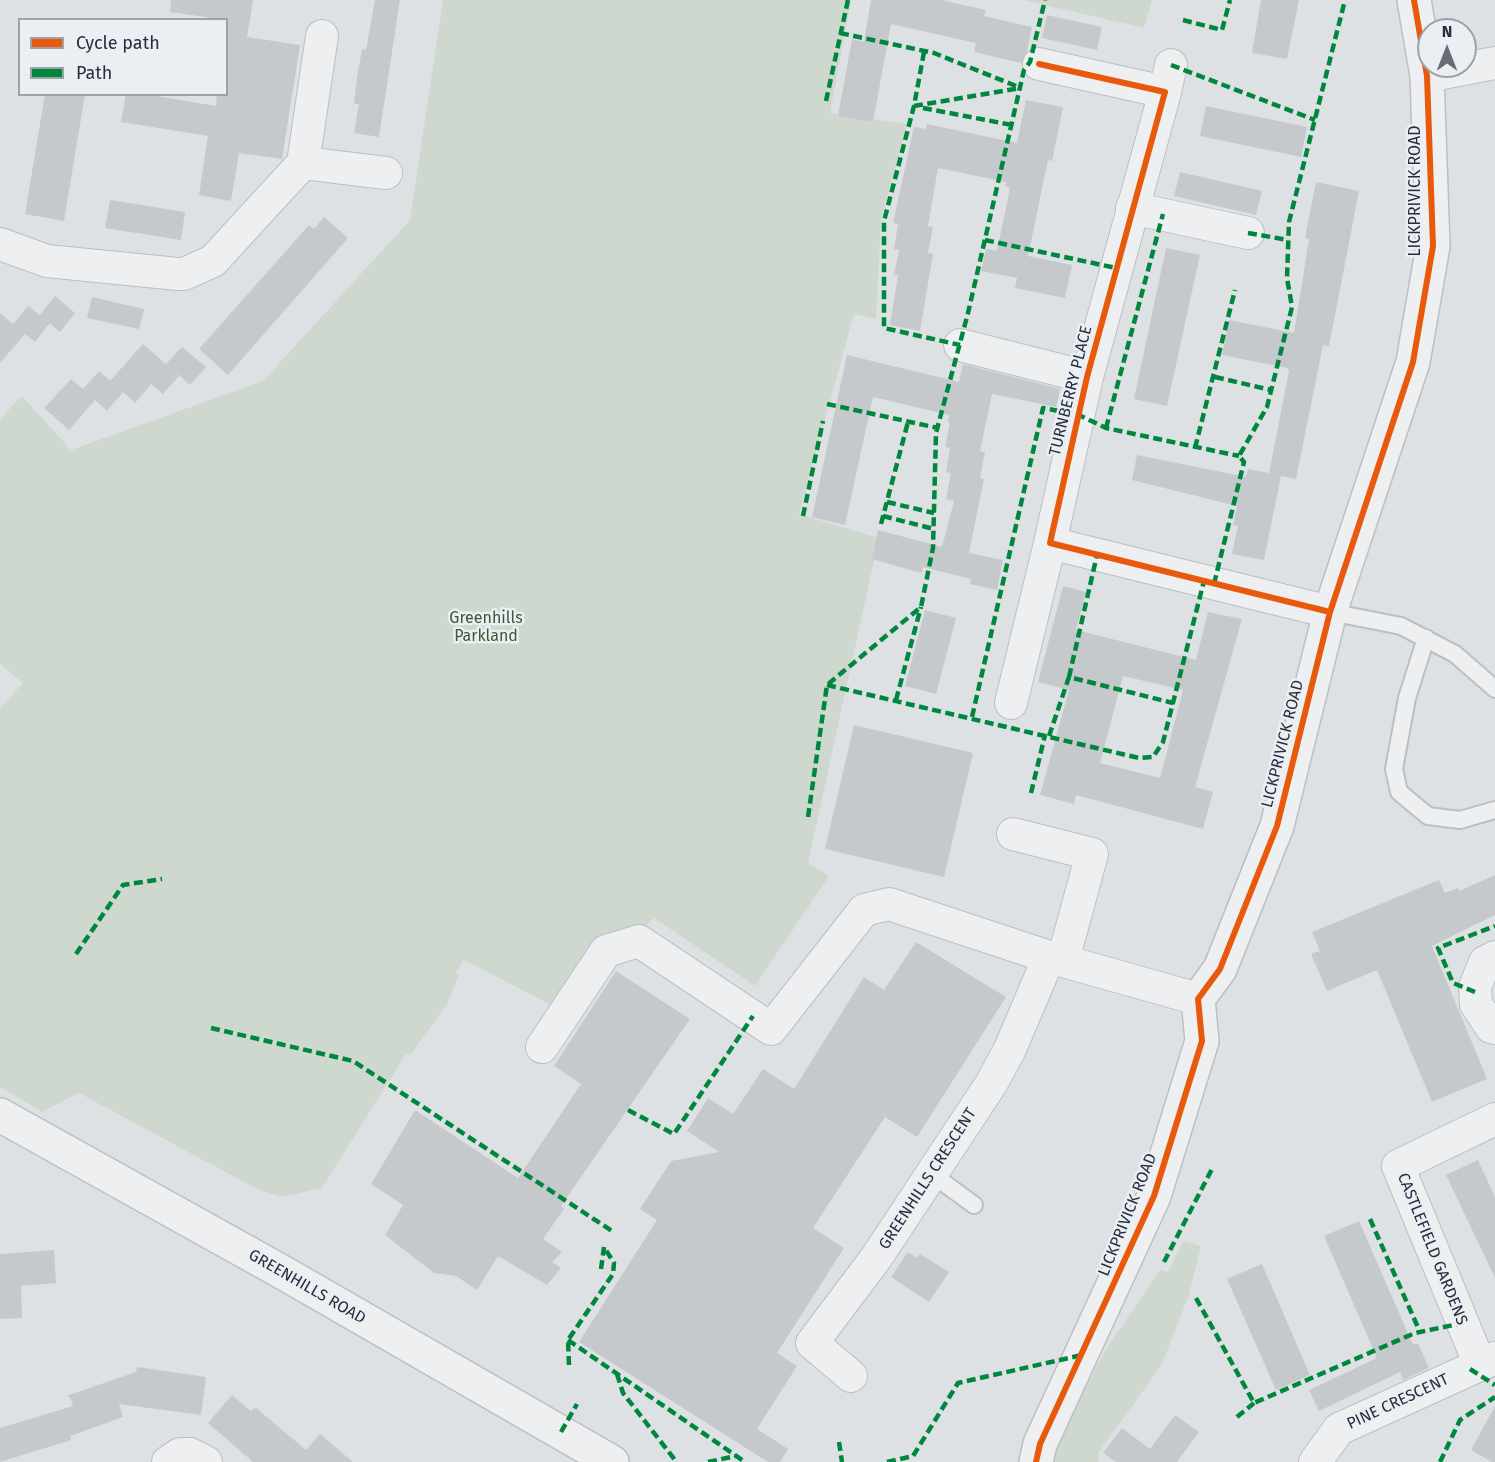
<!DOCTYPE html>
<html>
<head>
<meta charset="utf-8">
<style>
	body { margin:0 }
	#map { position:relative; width:1495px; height:1462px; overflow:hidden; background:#dee1e4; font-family:"Fira Sans",sans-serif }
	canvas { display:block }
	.legend { position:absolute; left:18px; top:18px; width:210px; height:78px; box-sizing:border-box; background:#ebeff4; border:2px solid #9ca2aa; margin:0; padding:8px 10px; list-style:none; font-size:18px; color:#252f3c }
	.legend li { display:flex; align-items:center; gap:12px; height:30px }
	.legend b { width:30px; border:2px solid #9ca2aa }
	.north { position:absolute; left:1417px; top:18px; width:60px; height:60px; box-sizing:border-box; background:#ebeff4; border:2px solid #9ca2aa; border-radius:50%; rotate:0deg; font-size:16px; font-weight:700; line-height:24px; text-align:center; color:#252f3c }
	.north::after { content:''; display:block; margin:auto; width:21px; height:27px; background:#666d77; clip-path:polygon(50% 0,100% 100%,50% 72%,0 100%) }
</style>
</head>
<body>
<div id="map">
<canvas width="1495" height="1462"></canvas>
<ul class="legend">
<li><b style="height:8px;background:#e8590c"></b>Cycle path</li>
<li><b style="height:8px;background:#00873e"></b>Path</li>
</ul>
<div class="north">N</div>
</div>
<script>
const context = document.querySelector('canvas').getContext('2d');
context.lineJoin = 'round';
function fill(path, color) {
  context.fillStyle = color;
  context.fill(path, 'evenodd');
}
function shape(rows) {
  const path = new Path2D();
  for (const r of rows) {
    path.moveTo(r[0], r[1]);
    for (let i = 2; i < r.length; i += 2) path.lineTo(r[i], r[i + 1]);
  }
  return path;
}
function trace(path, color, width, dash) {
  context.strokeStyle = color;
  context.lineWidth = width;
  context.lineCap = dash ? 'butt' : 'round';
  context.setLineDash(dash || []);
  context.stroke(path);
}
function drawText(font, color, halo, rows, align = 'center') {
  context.font = font + ' "Fira Sans",sans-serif';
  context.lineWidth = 5;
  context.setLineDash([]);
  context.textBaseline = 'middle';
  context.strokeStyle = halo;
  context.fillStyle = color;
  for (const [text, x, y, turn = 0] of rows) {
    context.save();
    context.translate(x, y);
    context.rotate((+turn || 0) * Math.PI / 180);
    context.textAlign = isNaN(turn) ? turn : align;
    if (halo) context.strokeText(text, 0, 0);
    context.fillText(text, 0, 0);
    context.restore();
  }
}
const green = shape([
	[443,0,851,0,830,113,907,124,881,220,876,319,854,314,799,514,879,538,808,863,829,876,755,986,654,918,561,1010,464,960,456,972,459,974,448,1003,411,1054,406,1054,322,1188,281,1197,257,1189,79,1093,42,1112,0,1087,0,708,23,683,0,664,0,419,22,396,71,450,263,381,410,220],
	[1023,0,1152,0,1144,28],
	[1183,1241,1201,1246,1189,1295,1161,1366,1098,1453,1099,1462,1053,1462,1055,1442,1105,1351,1160,1270,1168,1272]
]);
const building = shape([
	[171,0,253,0,247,37,300,45,282,159,239,153,231,201,199,195,208,136,121,122,126,94,145,94,216,106,217,94,226,94,226,20,170,12],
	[375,0,400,0,379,137,354,133,359,104,354,104,357,77,362,49,366,50],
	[871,0,941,0,986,10,984,16,1032,27,1027,51,1021,63,974,52,976,43,891,24,873,122,838,116,852,39,864,42],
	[1261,0,1299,0,1287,59,1252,53],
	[1047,15,1102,27,1097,50,1042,38],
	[45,94,85,94,64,221,25,214],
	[1026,100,1063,107,1052,161,1048,160,1028,256,1072,265,1065,298,1015,288,1017,278,981,271,986,249,997,251,1010,188,1005,186,1006,182,938,168,928,226,933,227,928,253,933,254,920,331,890,325,898,275,894,275,899,250,894,249,898,224,893,223,914,127,926,129,927,124,1017,143],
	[1206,106,1307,127,1301,157,1200,136],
	[1180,172,1262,191,1256,215,1174,196],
	[1316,182,1359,191,1329,346,1323,345,1296,479,1281,476,1264,560,1232,554,1238,526,1233,525,1237,506,1132,480,1137,455,1246,477,1248,469,1269,473,1289,371,1287,368,1222,355,1229,320,1294,333,1309,239,1305,238],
	[110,200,185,212,181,240,105,228],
	[324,217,348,238,228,375,199,349,309,225,314,229],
	[1166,248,1200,255,1167,406,1134,399],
	[55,296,75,313,60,332,40,315],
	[92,297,144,309,139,329,87,318],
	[28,306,50,323,35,342,13,324],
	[0,313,25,334,0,363],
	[143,344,166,364,182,347,206,367,190,385,172,369,179,376,163,394,151,384,135,403,123,392,107,411,95,400,69,430,44,408,71,379,83,389,99,371,122,391,110,381],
	[847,355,959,382,963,364,1060,389,1056,407,992,394,980,451,985,452,980,478,984,479,969,553,1003,560,997,590,970,584,971,579,923,567,921,573,872,559,878,530,942,547,954,501,946,499,951,473,946,472,950,448,945,447,950,423,948,422,949,415,873,397,845,525,812,517],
	[1063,586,1086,592,1076,630,1196,660,1208,612,1242,619,1195,787,1213,792,1203,829,1076,795,1074,804,1040,795,1069,690,1038,682],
	[1123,676,1183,690,1160,778,1100,763],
	[925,610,956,618,936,694,905,686],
	[854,725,973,753,944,877,825,849],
	[1495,875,1495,915,1432,946,1487,1079,1432,1102,1377,970,1327,991,1311,954,1320,951,1312,932,1439,880,1445,893,1458,888,1459,891],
	[916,942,1006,997,917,1137,885,1117,813,1228,844,1248,777,1353,797,1366,757,1429,788,1449,780,1462,768,1462,579,1342,657,1220,640,1209,671,1161,719,1152,687,1131,708,1098,733,1114,763,1069,794,1089,864,977,884,990],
	[616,971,690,1019,561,1206,564,1209,543,1239,562,1252,552,1262,561,1268,547,1285,498,1256,477,1290,456,1276,434,1273,385,1235,403,1205,371,1184,415,1110,518,1178,581,1084,554,1066],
	[1478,1160,1495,1197,1495,1278,1446,1175],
	[1359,1221,1413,1345,1418,1343,1429,1368,1403,1380,1400,1372,1319,1411,1309,1390,1377,1358,1324,1236],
	[54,1250,56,1283,21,1286,22,1318,0,1319,0,1254],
	[908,1252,917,1258,920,1254,949,1272,929,1302,891,1277],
	[1262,1264,1310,1375,1276,1390,1227,1279],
	[137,1367,206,1377,201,1415,119,1404,123,1417,70,1436,71,1440,0,1462,0,1428,73,1406,70,1397,66,1396,136,1372],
	[232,1395,251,1411,255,1407,306,1450,320,1434,353,1462,253,1462,208,1423],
	[1495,1406,1495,1462,1492,1462,1471,1450],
	[1175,1415,1199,1432,1177,1462,1116,1462,1103,1453,1122,1428,1150,1449]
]);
const service = shape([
	[1330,612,1401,626,1455,654,1495,689],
	[1426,638,1407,698,1394,769,1399,792,1428,816,1460,820,1495,810],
	[933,1175,974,1205]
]);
const minor = shape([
	[1039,64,1165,92,1087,377,1050,543,1330,612],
	[1427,76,1495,63],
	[1165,92,1171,65],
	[303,163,386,173],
	[1132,208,1248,233],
	[0,244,47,261,178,274,184,274,213,261,303,163,322,36],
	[960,345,1087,377],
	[1011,703,1050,543],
	[1013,834,1092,854,1063,960],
	[1495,957,1485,962,1475,987,1476,1004,1491,1027,1495,1028],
	[542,1047,606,951,639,941,771,1029,864,910,889,904,1049,957,1198,999],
	[1480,1365,1398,1166,1495,1119],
	[851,1376,812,1343,876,1258,991,1084,1010,1049,1049,957],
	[168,1462,180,1454,190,1454,206,1462],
	[1315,1462,1339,1429,1495,1358]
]);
const tertiary = shape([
	[0,1115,282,1272,612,1462],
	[1036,1462,1040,1444,1154,1196,1202,1041,1198,999,1220,969,1277,826,1330,612,1413,362,1433,246,1427,76,1414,0]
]);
const quiet = shape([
	[1183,20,1222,30,1230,0],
	[840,33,934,53,1021,88],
	[924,52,914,106,884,221,884,328,960,345],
	[1171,65,1315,120],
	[826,101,848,0],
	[914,106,1021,88],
	[923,108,1012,125],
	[1248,233,1288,240],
	[985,240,1116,268],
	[1215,377,1271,390],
	[827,404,938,428],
	[1106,428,1163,214],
	[1195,448,1235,290],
	[887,502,934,513],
	[803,516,823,421],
	[883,516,934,529],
	[881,524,908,422],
	[1214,584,1244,462,1239,456,1267,407,1292,307,1287,278,1289,222,1345,0],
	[1069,677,1097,555],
	[827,685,1139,758,1153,757,1163,742,1204,581],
	[896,700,921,607],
	[972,717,1043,408,1079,415,1106,428,1239,456],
	[1049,736,1069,677,1173,703],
	[1031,793,1045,735],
	[808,817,827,685,921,607,933,548,936,433,968,313,1024,70,1030,62,1045,0],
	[76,954,123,885,162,879],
	[1475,992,1453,983,1438,948,1495,926],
	[211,1028,353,1061,612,1231],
	[628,1110,674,1134,753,1016],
	[1370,1219,1420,1332],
	[1164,1262,1213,1167],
	[601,1269,604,1247],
	[1196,1298,1254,1403,1415,1333,1463,1323],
	[568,1340,745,1462],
	[569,1365,568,1340,613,1274,614,1263,604,1247],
	[1470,1369,1495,1385],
	[617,1374,623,1393,675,1460],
	[1237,1417,1254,1403],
	[561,1432,577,1404],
	[839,1442,842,1462],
	[708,1462,736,1456],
	[887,1462,913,1456,958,1383,1082,1355],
	[1440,1462,1460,1420,1495,1397]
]);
const cycleway = shape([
	[1039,64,1165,92,1087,377,1050,543,1330,612],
	[1036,1462,1040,1444,1154,1196,1202,1041,1198,999,1220,969,1277,826,1330,612,1413,362,1433,246,1427,76,1414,0]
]);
const streetNames = [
	["LICKPRIVICK ROAD",1416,191,-90],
	["TURNBERRY PLACE",1071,391,-76],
	["LICKPRIVICK ROAD",1283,744,-76],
	["GREENHILLS CRESCENT",928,1179,-57],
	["LICKPRIVICK ROAD",1128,1215,-68],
	["CASTLEFIELD GARDENS",1432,1249,68],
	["GREENHILLS ROAD",307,1287,30],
	["PINE CRESCENT",1398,1402,-25]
];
const parkNames = [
	["Greenhills",486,619],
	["Parkland",486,637]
];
fill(green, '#cfd8cf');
fill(building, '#c6c9cc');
trace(service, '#bcbfc2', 20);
trace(minor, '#bcbfc2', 34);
trace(tertiary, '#bcbfc2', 36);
trace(service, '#edeff1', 16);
trace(minor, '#edeff1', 32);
trace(tertiary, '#edeff1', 33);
trace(quiet, '#00873e', 4.5, [9, 4.5]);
trace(cycleway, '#e8590c', 6);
drawText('16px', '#252f3c', '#ebeff4', streetNames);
drawText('16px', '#3b5833', '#ebeff4', parkNames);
</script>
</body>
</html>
